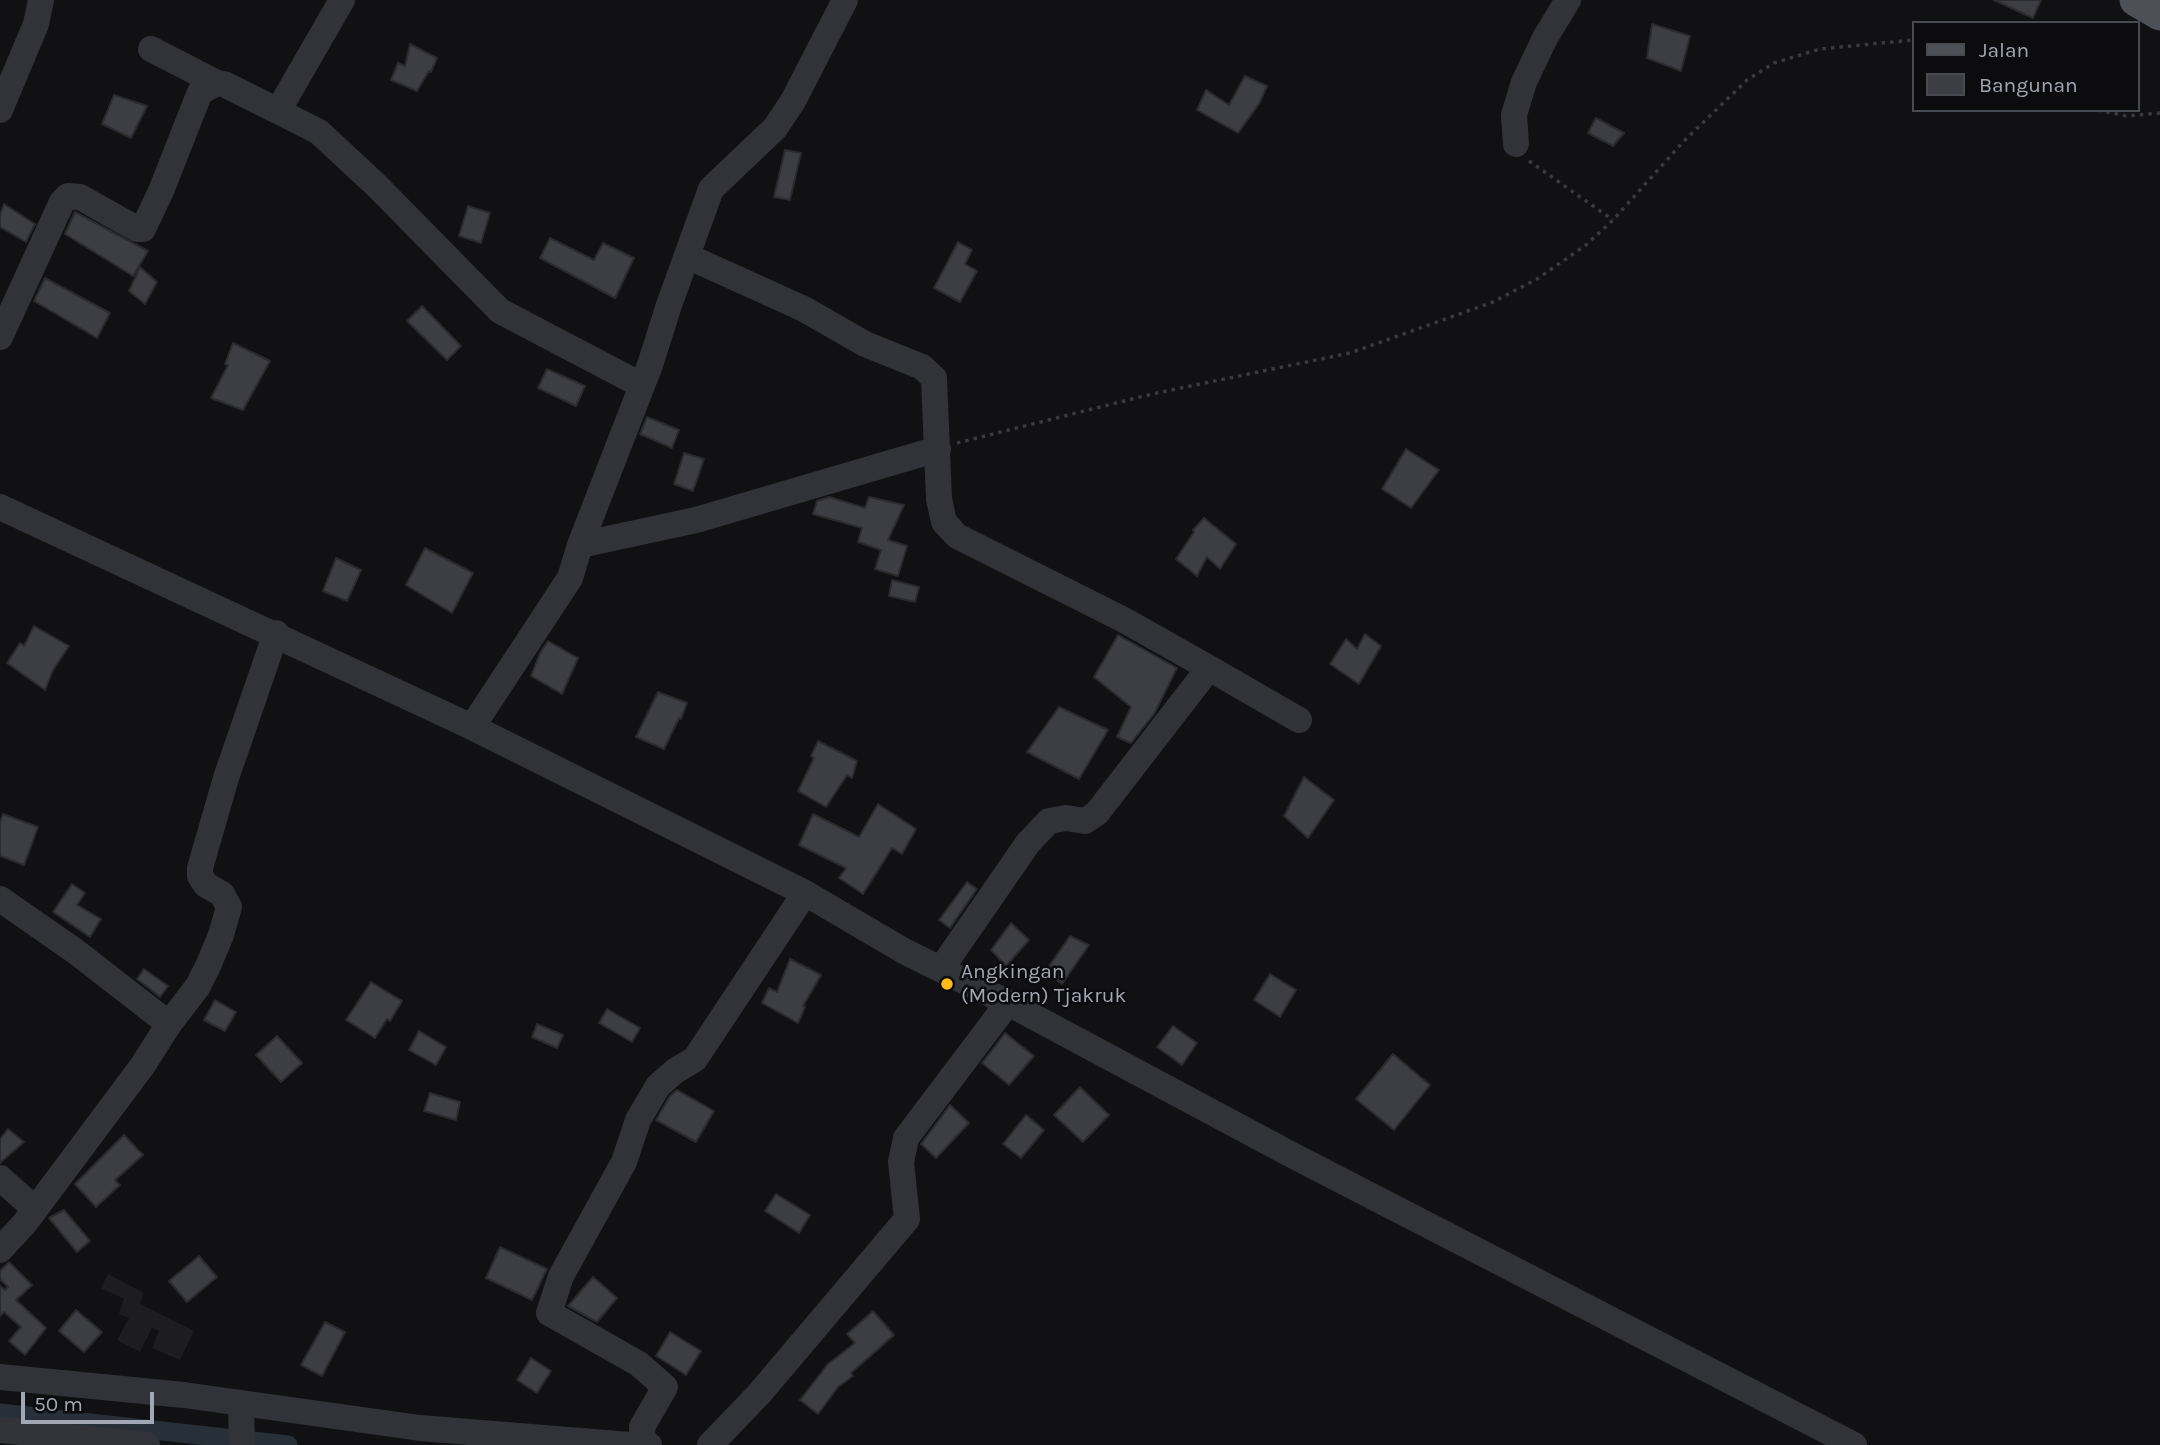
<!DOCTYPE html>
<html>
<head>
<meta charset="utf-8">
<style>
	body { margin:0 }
	#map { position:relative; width:2160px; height:1445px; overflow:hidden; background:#111113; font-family:Karla,sans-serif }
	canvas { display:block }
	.legend { position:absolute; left:1912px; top:21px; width:228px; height:91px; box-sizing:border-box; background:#0c0c0e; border:2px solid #484a51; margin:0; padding:9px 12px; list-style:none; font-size:21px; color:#a1a7b5 }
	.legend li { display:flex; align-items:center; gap:14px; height:35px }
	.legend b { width:35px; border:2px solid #484a51 }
	.scale { position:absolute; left:21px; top:1392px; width:133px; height:32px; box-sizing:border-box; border:4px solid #a1a7b5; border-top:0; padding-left:9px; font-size:21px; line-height:24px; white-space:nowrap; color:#a1a7b5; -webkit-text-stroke:5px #0c0c0e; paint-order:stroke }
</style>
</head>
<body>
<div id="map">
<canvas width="2160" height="1445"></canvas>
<ul class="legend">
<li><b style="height:9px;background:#4e5058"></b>Jalan</li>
<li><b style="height:19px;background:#3d3e43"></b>Bangunan</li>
</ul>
<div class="scale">50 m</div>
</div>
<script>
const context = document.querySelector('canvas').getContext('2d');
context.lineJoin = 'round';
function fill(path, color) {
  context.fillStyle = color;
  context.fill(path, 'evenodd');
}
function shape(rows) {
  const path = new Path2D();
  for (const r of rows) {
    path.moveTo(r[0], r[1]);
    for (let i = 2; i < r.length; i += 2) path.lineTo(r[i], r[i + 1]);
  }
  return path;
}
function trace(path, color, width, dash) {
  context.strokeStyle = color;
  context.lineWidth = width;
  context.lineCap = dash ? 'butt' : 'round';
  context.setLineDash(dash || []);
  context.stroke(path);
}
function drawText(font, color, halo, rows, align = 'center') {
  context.font = font + ' Karla,sans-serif';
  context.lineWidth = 5;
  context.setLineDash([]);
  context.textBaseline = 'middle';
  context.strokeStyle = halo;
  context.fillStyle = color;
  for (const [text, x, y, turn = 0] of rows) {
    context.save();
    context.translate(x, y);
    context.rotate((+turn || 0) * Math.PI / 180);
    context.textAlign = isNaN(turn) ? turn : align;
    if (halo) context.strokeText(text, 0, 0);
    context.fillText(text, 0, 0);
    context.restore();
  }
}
const built = shape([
	[108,1274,144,1293,140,1304,194,1331,180,1360,152,1348,159,1331,152,1328,140,1352,117,1340,129,1318,119,1314,124,1299,101,1288]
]);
const canal = shape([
	[0,1413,288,1445]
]);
const building = shape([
	[1994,0,2041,0,2033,18,1994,0],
	[1652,24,1690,36,1681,71,1647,58,1652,24],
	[410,44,437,58,431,72,429,71,417,91,391,80,398,63,405,66,410,44],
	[1245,76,1267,86,1259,104,1238,133,1197,110,1206,90,1229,105,1245,76],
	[114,95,147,106,131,138,102,124,114,95],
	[1596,118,1624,133,1613,146,1588,133,1596,118],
	[785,150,801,153,790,200,774,197,785,150],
	[4,204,35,224,26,242,0,227,0,215,4,204],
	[468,206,490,213,481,243,459,236,468,206],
	[75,212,148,251,133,276,65,234,75,212],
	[550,238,594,260,603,243,634,258,615,298,540,258,550,238],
	[958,242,972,250,965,264,977,271,960,302,934,288,958,242],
	[140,267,157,282,145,304,129,291,140,267],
	[45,278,110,313,97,338,34,301,45,278],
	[422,306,461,346,447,360,407,321,422,306],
	[233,343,270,361,243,410,211,398,228,365,225,364,233,343],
	[547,369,585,386,576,406,538,388,547,369],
	[647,417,679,430,672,448,640,434,647,417],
	[1406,449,1439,470,1411,508,1382,489,1406,449],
	[684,453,704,459,693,491,674,484,684,453],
	[829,497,865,508,869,497,904,505,888,540,907,546,898,576,875,569,881,550,858,542,862,528,813,514,817,501,829,497],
	[1204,518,1236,544,1220,569,1207,557,1197,576,1176,559,1194,532,1193,530,1204,518],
	[425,548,473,573,452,613,406,585,425,548],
	[336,558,361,570,347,601,323,591,336,558],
	[892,580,919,587,915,602,889,596,892,580],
	[34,626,69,646,53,670,45,690,7,663,20,643,24,646,34,626],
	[1365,634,1381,646,1359,684,1330,664,1346,639,1357,649,1365,634],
	[1118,635,1177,668,1154,714,1131,743,1117,737,1131,707,1094,677,1118,635],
	[548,641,578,658,562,694,531,676,540,653,548,641],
	[658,692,687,703,681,719,679,718,664,749,636,737,658,692],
	[1059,707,1108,730,1079,779,1027,752,1059,707],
	[818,741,857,761,852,778,847,775,826,807,798,791,814,758,811,756,818,741],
	[1304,777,1334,800,1308,838,1284,816,1304,777],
	[878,804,916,829,902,854,892,848,863,894,839,878,846,868,799,845,813,814,859,837,878,804],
	[3,814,38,827,24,865,0,856,0,822,3,814],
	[967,882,977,889,950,928,939,920,967,882],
	[72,884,85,893,77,905,101,919,90,937,53,912,72,884],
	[1011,923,1029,940,1006,966,991,950,1011,923],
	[1070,936,1089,945,1062,984,1045,972,1070,936],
	[790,959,821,975,803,1006,805,1007,798,1023,762,1003,769,988,777,992,790,959],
	[144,969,168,986,160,997,137,979,144,969],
	[1270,974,1296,990,1280,1017,1254,1000,1270,974],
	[371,982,402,1001,390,1021,387,1019,375,1038,346,1020,371,982],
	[215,1000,236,1012,225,1031,204,1020,215,1000],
	[607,1009,640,1028,632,1042,599,1023,607,1009],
	[537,1024,563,1035,557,1048,532,1037,537,1024],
	[1173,1026,1197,1043,1182,1065,1157,1047,1173,1026],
	[419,1031,446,1047,436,1065,409,1050,419,1031],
	[1005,1033,1034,1056,1009,1085,982,1063,1005,1033],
	[277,1036,302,1063,281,1082,256,1055,277,1036],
	[1393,1054,1430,1085,1394,1130,1356,1099,1393,1054],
	[1080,1087,1109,1115,1083,1142,1054,1115,1080,1087],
	[677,1090,714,1111,696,1142,656,1120,670,1096,677,1090],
	[430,1093,460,1102,456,1120,424,1111,430,1093],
	[950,1105,969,1123,936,1158,921,1144,950,1105],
	[1026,1115,1044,1130,1021,1158,1003,1144,1026,1115],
	[8,1129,24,1142,0,1163,0,1139,8,1129],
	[124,1135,143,1155,115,1180,120,1185,96,1207,75,1184,124,1135],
	[776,1194,810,1215,799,1233,765,1211,776,1194],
	[64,1210,90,1241,77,1252,49,1218,64,1210],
	[500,1247,547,1269,532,1300,486,1278,500,1247],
	[199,1256,217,1277,187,1302,169,1281,199,1256],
	[9,1262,32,1285,16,1300,46,1328,25,1355,9,1341,21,1327,4,1312,0,1316,0,1286,5,1290,8,1287,0,1279,0,1271,9,1262],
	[593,1277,617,1298,597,1322,568,1306,593,1277],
	[76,1310,102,1332,84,1352,59,1331,76,1310],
	[873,1311,894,1335,851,1373,853,1376,838,1387,818,1414,800,1400,828,1364,855,1343,847,1334,873,1311],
	[325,1322,345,1332,322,1376,301,1365,325,1322],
	[670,1332,701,1351,686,1375,656,1356,670,1332],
	[531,1358,551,1371,537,1393,517,1380,531,1358]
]);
const path = shape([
	[2098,110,2126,116,2160,113],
	[1529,161,1613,220],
	[957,443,1152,394,1350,353,1493,302,1537,279,1586,245,1613,220,1683,142,1747,80,1774,63,1820,49,1913,40]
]);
const minor = shape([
	[151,49,217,83],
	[0,110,36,24,41,0],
	[278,111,319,132,376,185,500,311,641,385],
	[1516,144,1514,115,1524,82,1545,38,1568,0],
	[687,256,804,309,865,344,922,367,934,378,939,499,944,522,957,536,1124,620,1209,668,1097,813,1085,821,1066,818,1049,821,1028,843,941,969],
	[0,337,62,202,68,196,80,197,137,229,143,229,161,191,200,92,217,83,224,84,278,111,342,0],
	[0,507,472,727,805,893,904,951,1008,1003,1290,1154,1854,1445],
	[580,545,696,520,938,449],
	[1209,668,1299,720],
	[472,727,570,578,580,545,650,365,669,305,711,189,775,128,793,101,845,0],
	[0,899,75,951,169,1024],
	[0,1178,35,1209],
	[0,1250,25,1223,143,1065,169,1024,198,986,208,966,221,935,229,907,222,894,206,885,200,876,200,868,226,778,276,633],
	[0,1377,184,1395,420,1428,630,1445],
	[241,1404,242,1445],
	[0,1430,147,1445],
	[649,1445,643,1441,642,1427,665,1387,639,1364,549,1313,561,1276,624,1162,638,1120,658,1086,675,1071,695,1059,805,893],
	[710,1445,759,1394,907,1219,901,1162,906,1138,1008,1003]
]);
const major = shape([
	[2136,0,2160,14]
]);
const markers = [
	[947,984,7,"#ffba1e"]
];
const poiNames = [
	["Angkingan",961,972],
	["(Modern) Tjakruk",961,996]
];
fill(built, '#1d1d20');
trace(canal, '#273038', 19);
fill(building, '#3d3e43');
trace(building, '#2b2b2f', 2);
trace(path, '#383a40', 3.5, [3.5, 5]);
trace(minor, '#323339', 26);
trace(major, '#4e5058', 33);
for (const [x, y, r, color] of markers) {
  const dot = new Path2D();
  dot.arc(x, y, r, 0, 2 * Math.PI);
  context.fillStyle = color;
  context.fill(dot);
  trace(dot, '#0c0c0e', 2.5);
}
drawText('21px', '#a1a7b5', '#0c0c0e', poiNames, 'left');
</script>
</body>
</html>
